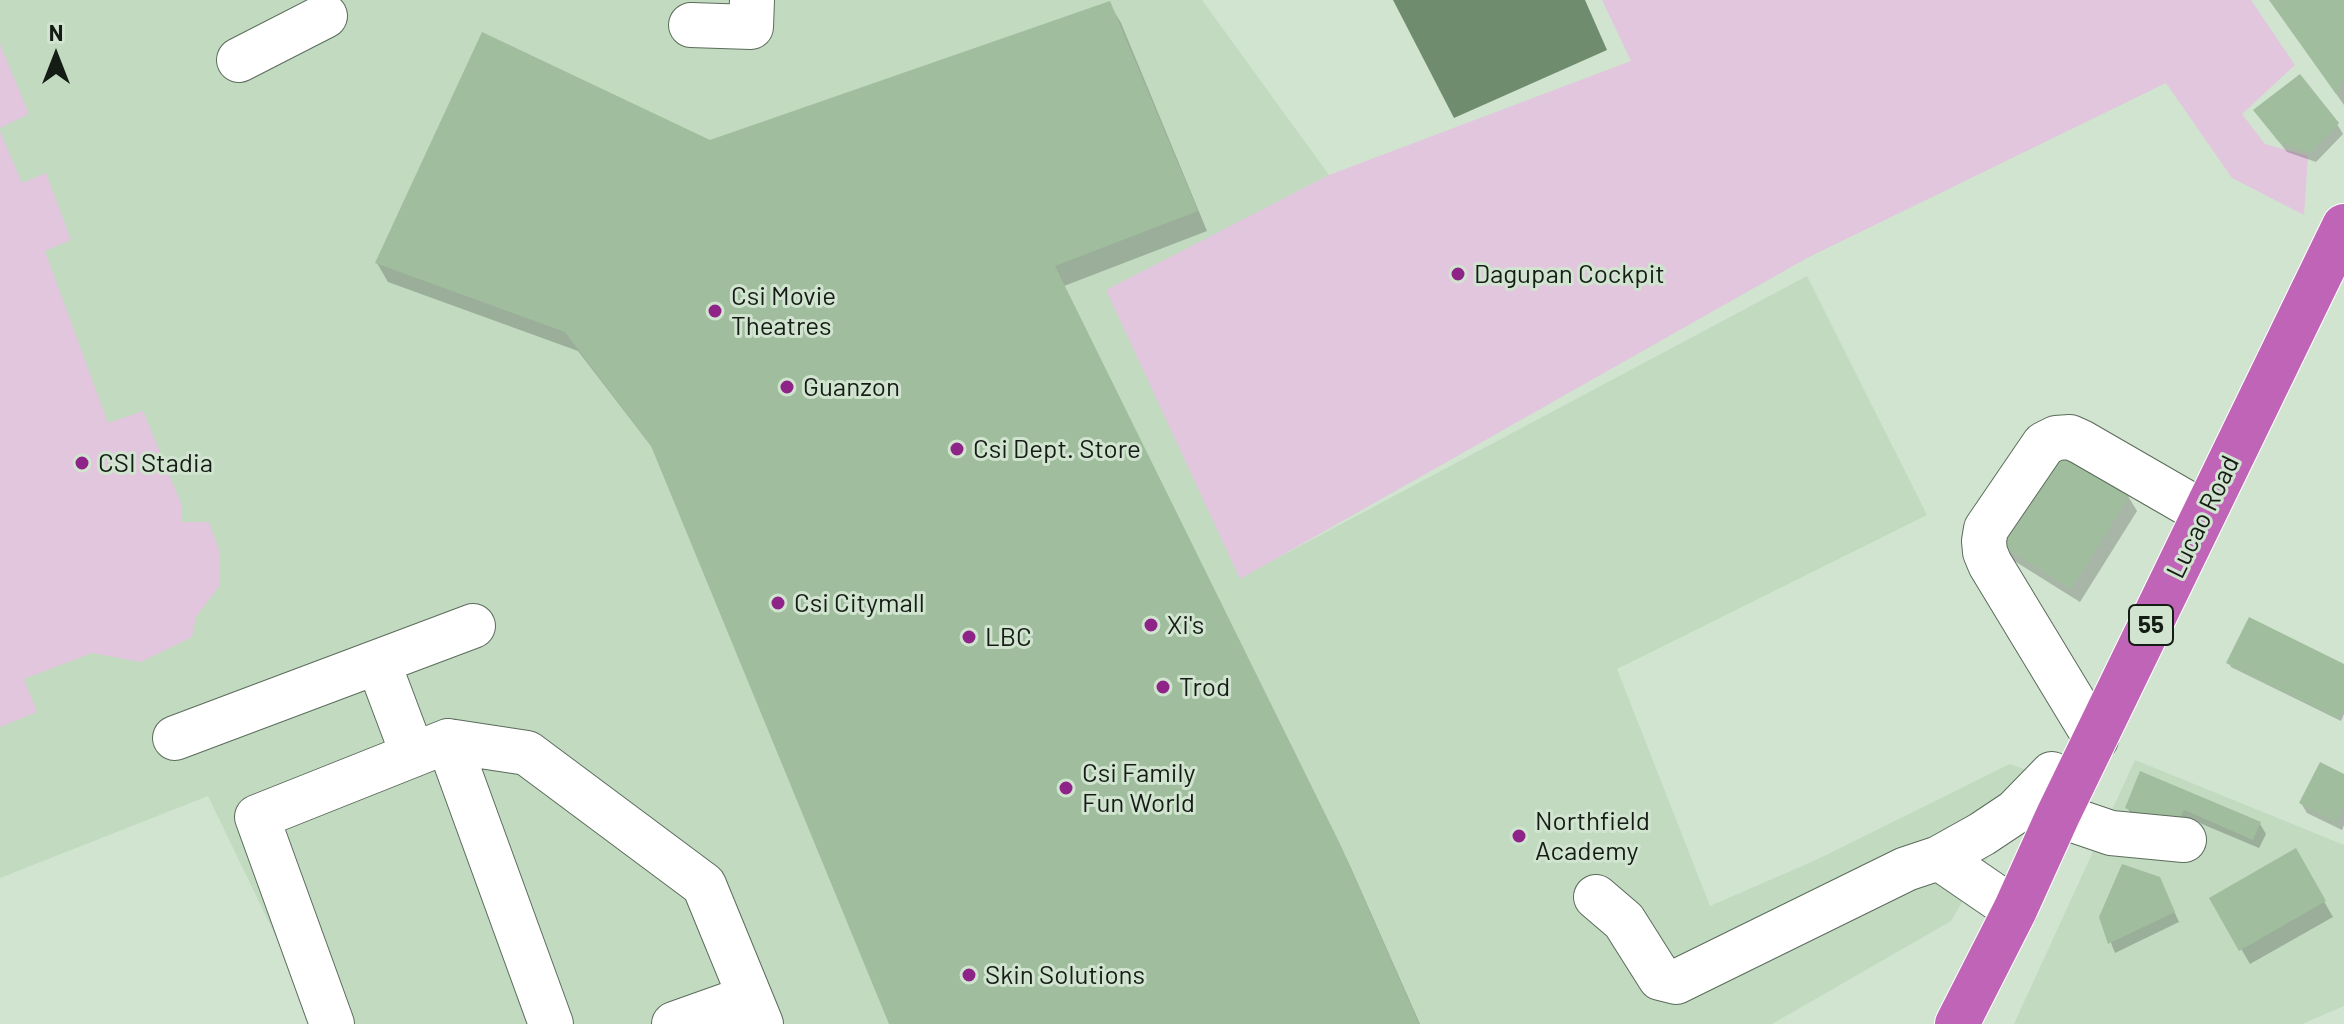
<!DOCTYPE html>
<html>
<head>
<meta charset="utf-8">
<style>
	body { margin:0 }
	#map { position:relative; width:2344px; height:1024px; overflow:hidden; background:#d1e4d0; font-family:Barlow,sans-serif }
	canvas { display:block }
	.north { position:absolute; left:16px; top:16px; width:80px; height:80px; -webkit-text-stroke:6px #d1e4d0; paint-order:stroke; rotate:0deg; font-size:22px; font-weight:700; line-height:32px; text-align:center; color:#151c15 }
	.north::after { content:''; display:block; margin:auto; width:28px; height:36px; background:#151c15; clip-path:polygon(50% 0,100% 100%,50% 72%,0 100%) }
</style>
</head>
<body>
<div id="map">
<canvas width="2344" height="1024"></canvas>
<div class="north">N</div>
</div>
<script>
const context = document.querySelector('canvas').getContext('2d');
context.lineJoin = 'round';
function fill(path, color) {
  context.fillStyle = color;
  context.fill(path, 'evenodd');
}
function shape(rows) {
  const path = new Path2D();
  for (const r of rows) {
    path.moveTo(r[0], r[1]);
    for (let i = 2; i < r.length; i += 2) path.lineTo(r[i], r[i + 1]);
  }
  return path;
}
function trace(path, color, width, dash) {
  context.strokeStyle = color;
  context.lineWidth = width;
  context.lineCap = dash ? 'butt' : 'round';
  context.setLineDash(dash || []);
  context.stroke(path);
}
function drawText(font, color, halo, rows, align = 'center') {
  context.font = font + ' Barlow,sans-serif';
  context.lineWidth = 6;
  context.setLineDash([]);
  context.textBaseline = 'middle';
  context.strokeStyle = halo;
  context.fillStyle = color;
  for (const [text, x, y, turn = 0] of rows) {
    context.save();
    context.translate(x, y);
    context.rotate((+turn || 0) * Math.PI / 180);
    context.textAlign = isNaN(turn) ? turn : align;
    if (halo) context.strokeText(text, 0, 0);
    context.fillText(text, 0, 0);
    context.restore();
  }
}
const built = shape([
	[0,0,1202,0,1329,175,1107,291,1240,578,1807,276,1927,515,1617,669,1710,906,1816,860,2010,764,2037,774,1951,921,1772,1024,318,1024,208,796,0,878],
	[2135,760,2344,845,2344,1006,2302,1024,2014,1024]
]);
const green = shape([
	[1602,0,2251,0,2295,65,2242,114,2265,144,2308,156,2304,215,2232,178,2166,83,1807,258,1240,579,1106,290,1329,175,1631,61],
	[0,44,29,114,0,128],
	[0,131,22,183,46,173,71,240,45,251,108,423,143,411,181,503,181,522,209,522,220,553,220,585,196,617,192,637,141,662,92,653,24,679,37,712,0,727]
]);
const water = shape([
	[1393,0,1585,0,1607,50,1454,118]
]);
const shadow = shape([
	[2270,0,2344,2,2344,105],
	[1109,3,1121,23,1207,231,1064,286,1351,868,1420,1024,891,1024,658,455,578,351,388,282,377,263,709,143],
	[2262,120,2337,124,2343,134,2316,162,2287,152],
	[2128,496,2137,511,2080,602,2008,557,1999,542],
	[2229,663,2344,666,2344,714,2341,721,2231,667],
	[2142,774,2260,824,2266,834,2259,848,2190,819,2181,838,2133,817,2127,807],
	[2344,776,2344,825,2342,830,2307,813,2301,803],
	[2295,851,2333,917,2250,964,2212,899],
	[2164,889,2179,922,2115,953,2101,917]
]);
const building = shape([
	[2269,0,2344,0,2344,79,2336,94],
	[1110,1,1198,211,1055,266,1341,846,1419,1024,889,1024,651,446,565,332,375,263,482,32,710,140],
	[2300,74,2339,123,2310,153,2279,142,2253,110],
	[2058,451,2130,495,2071,589,1997,542],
	[2249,617,2344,664,2344,706,2338,718,2226,663],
	[2320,762,2344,774,2344,805,2336,822,2299,803],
	[2140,771,2261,822,2253,840,2184,810,2175,829,2125,808],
	[2296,848,2326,901,2239,951,2209,898],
	[2122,864,2160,877,2175,912,2108,944,2099,917]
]);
const minor = shape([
	[691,25,751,27,752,0],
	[239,60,325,16],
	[378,662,413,755],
	[175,738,473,626],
	[2096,739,1990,564,1985,552,1984,541,1986,529,2044,444,2056,438,2070,437,2081,442,2204,513],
	[448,741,551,1024],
	[2058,815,2111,833,2184,840],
	[1939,858,2015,910],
	[1596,897,1624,921,1660,978,1676,982,1906,869,1939,858,1982,834,2015,812,2052,774],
	[332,1024,257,817,448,741,527,753,704,885,761,1024],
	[674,1024,750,997]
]);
const highway = shape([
	[1957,1024,2015,910,2058,815,2344,226]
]);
const markers = [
	[1458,274,8,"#8f2488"],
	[715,311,8,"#8f2488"],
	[787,387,8,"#8f2488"],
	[957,449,8,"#8f2488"],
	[82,463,8,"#8f2488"],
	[778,603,8,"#8f2488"],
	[1151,625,8,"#8f2488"],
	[969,637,8,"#8f2488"],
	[1163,687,8,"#8f2488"],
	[1066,788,8,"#8f2488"],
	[1519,836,8,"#8f2488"],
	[969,975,8,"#8f2488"]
];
const shields = [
	[2151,625,44]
];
const shieldNames = [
	["55",2151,625]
];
const poiNames = [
	["Dagupan Cockpit",1474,274],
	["Csi Movie",731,296],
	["Theatres",731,326],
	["Guanzon",803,387],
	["Csi Dept. Store",973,449],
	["CSI Stadia",98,463],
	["Csi Citymall",794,603],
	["Xi's",1167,625],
	["LBC",985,637],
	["Trod",1179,687],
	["Csi Family",1082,773],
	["Fun World",1082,803],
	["Northfield",1535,821],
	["Academy",1535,851],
	["Skin Solutions",985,975]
];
const streetNames = [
	["Lucao Road",2203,517,-64]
];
fill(built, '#c1dac0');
fill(green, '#e1c6dd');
fill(water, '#708c6f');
fill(shadow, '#0003');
fill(building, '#a0bd9e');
trace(minor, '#5b6c5b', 46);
trace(highway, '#fff', 46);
trace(minor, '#fff', 44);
trace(highway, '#c064b7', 44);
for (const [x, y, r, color] of markers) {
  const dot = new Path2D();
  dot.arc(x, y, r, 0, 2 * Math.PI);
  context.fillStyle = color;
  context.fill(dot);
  trace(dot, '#d1e4d0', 3);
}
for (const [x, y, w] of shields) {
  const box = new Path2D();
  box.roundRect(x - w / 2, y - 20, w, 40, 6);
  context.fillStyle = '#d1e4d0';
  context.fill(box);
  trace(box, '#151c15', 2);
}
drawText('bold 24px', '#151c15', null, shieldNames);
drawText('26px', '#151c15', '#d1e4d0', poiNames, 'left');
drawText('26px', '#151c15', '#d1e4d0', streetNames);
</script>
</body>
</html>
